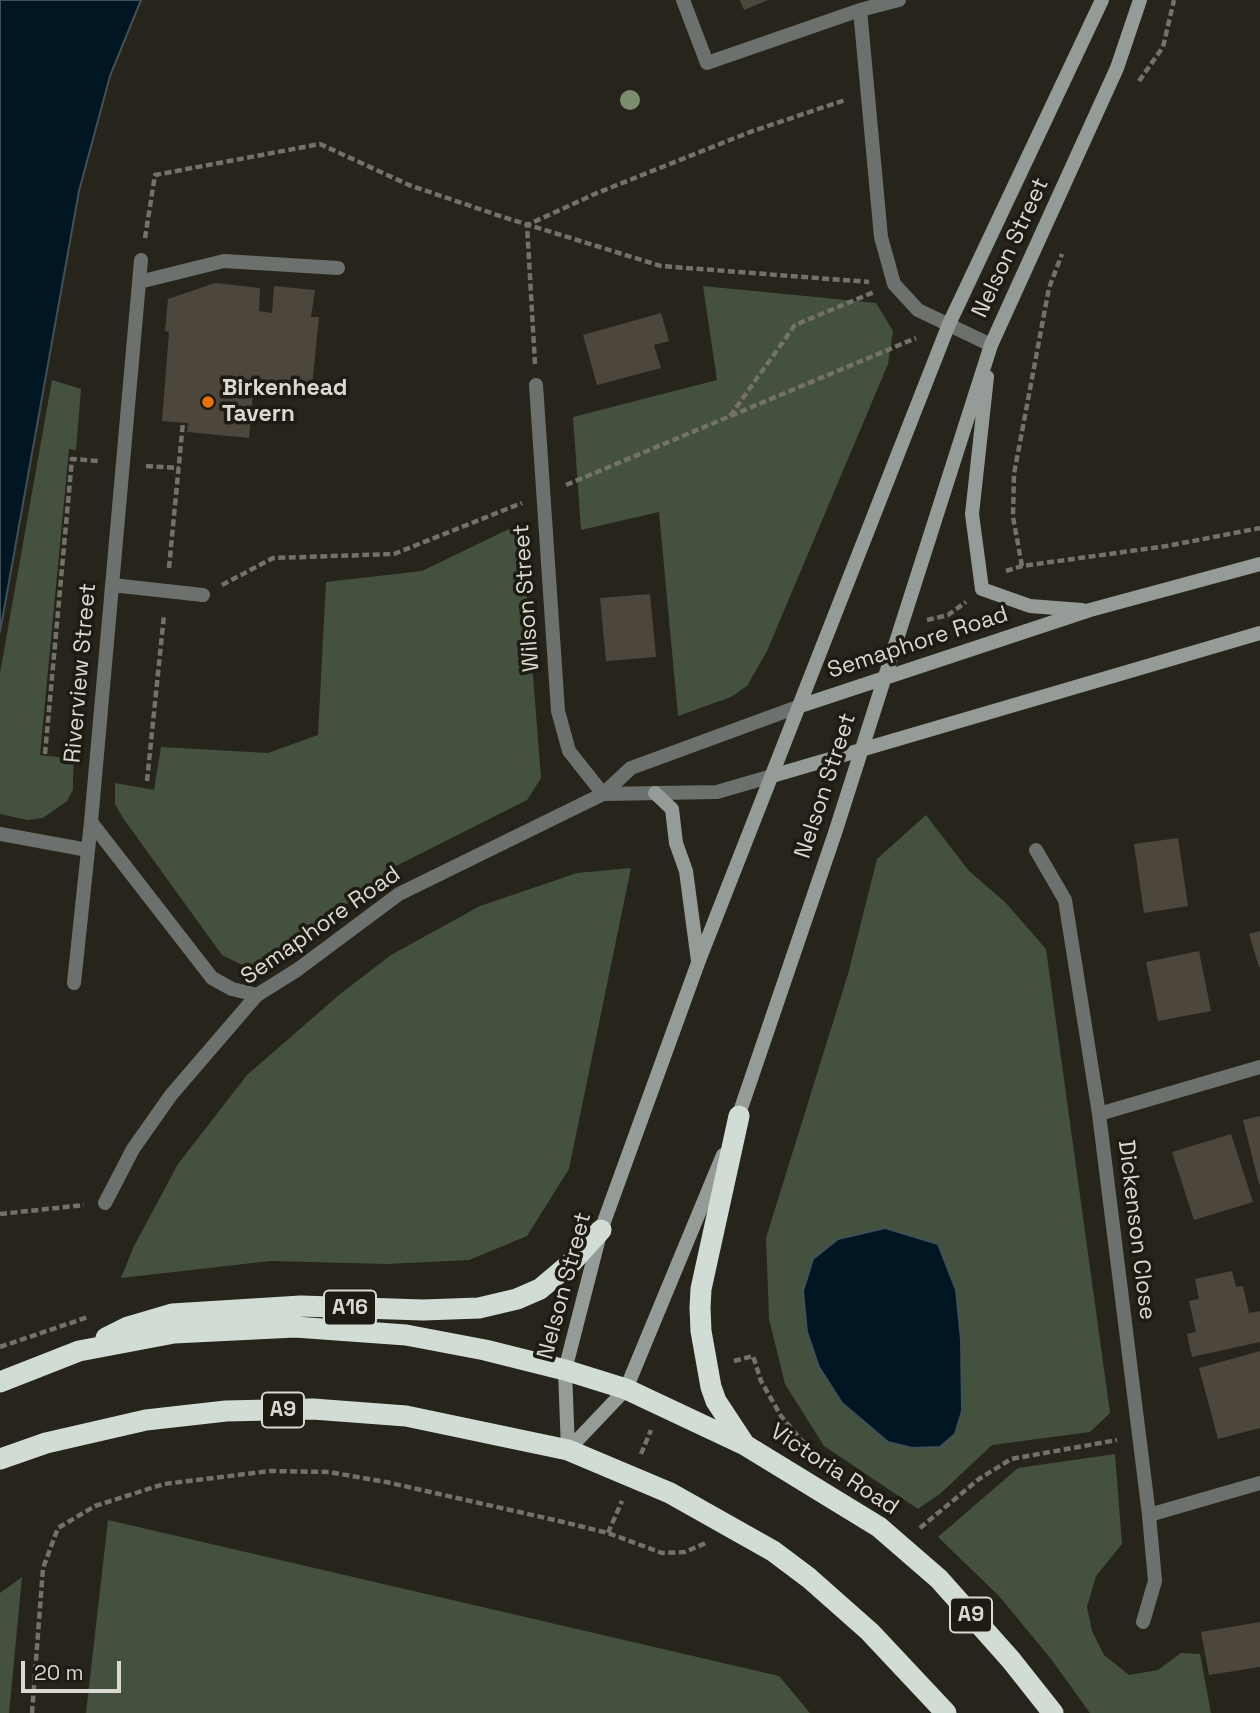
<!DOCTYPE html>
<html>
<head>
<meta charset="utf-8">
<style>
	body { margin:0 }
	#map { position:relative; width:1260px; height:1713px; overflow:hidden; background:#27251b; font-family:"Space Grotesk",sans-serif }
	canvas { display:block }
	.scale { position:absolute; left:21px; top:1661px; width:100px; height:32px; box-sizing:border-box; border:4px solid #dad8d2; border-top:0; padding-left:9px; font-size:21px; line-height:24px; white-space:nowrap; color:#dad8d2; -webkit-text-stroke:5px #1e1b12; paint-order:stroke }
</style>
</head>
<body>
<div id="map">
<canvas width="1260" height="1713"></canvas>
<div class="scale">20 m</div>
</div>
<script>
const context = document.querySelector('canvas').getContext('2d');
context.lineJoin = 'round';
function fill(path, color) {
  context.fillStyle = color;
  context.fill(path, 'evenodd');
}
function shape(rows) {
  const path = new Path2D();
  for (const r of rows) {
    path.moveTo(r[0], r[1]);
    for (let i = 2; i < r.length; i += 2) path.lineTo(r[i], r[i + 1]);
  }
  return path;
}
function trace(path, color, width, dash) {
  context.strokeStyle = color;
  context.lineWidth = width;
  context.lineCap = dash ? 'butt' : 'round';
  context.setLineDash(dash || []);
  context.stroke(path);
}
function drawText(font, color, halo, rows, align = 'center') {
  context.font = font + ' "Space Grotesk",sans-serif';
  context.lineWidth = 7;
  context.setLineDash([]);
  context.textBaseline = 'middle';
  context.strokeStyle = halo;
  context.fillStyle = color;
  for (const [text, x, y, turn = 0] of rows) {
    context.save();
    context.translate(x, y);
    context.rotate((+turn || 0) * Math.PI / 180);
    context.textAlign = isNaN(turn) ? turn : align;
    if (halo) context.strokeText(text, 0, 0);
    context.fillText(text, 0, 0);
    context.restore();
  }
}
const green = shape([
	[703,286,876,303,893,331,888,364,767,651,747,686,731,697,678,716,659,512,581,530,573,417,717,380],
	[52,380,81,389,76,450,69,449,40,755,74,759,73,777,73,790,67,801,43,818,28,820,0,814,0,673],
	[511,528,522,535,541,778,527,800,396,866,266,966,242,965,222,955,123,818,115,804,115,783,154,790,161,747,268,753,318,735,326,582,422,571],
	[926,815,969,871,1005,902,1046,949,1110,1413,1090,1432,992,1445,941,1493,918,1509,824,1446,785,1384,769,1319,766,1238,848,974,877,859],
	[631,868,569,1169,527,1236,469,1260,387,1264,270,1261,121,1278,133,1248,178,1164,247,1075,339,995,391,955,480,906,577,873],
	[1115,1454,1122,1544,1096,1576,1087,1607,1092,1631,1104,1655,1129,1675,1158,1670,1181,1653,1200,1654,1211,1713,1090,1713,1051,1659,999,1596,938,1537,1018,1468],
	[108,1520,779,1676,810,1713,86,1713],
	[22,1577,9,1713,0,1713,0,1593]
]);
const water = shape([
	[0,0,141,0,110,76,79,191,0,632,0,0],
	[885,1228,938,1244,956,1290,961,1340,962,1411,955,1434,940,1447,912,1448,888,1442,842,1403,819,1367,807,1332,803,1291,813,1259,838,1239,885,1228]
]);
const building = shape([
	[740,0,768,0,744,10],
	[215,283,260,288,259,311,272,313,274,286,315,290,311,317,319,317,312,387,254,382,249,438,187,432,188,423,162,421,169,332,165,331,168,299],
	[661,313,669,341,654,345,661,368,597,385,583,335],
	[650,594,656,657,606,661,600,598],
	[1178,838,1188,906,1144,913,1134,844],
	[1260,931,1260,967,1259,967,1249,934],
	[1199,951,1211,1011,1158,1021,1146,962],
	[1260,1116,1260,1184,1259,1184,1243,1120],
	[1231,1134,1253,1202,1194,1220,1172,1152],
	[1232,1271,1236,1287,1243,1286,1249,1313,1260,1311,1260,1342,1192,1357,1187,1334,1196,1332,1189,1301,1199,1299,1195,1279],
	[1260,1351,1260,1428,1218,1439,1199,1368],
	[1260,1622,1260,1667,1209,1675,1201,1632]
]);
const path = shape([
	[1139,81,1163,47,1174,0],
	[145,238,155,175,320,144,409,185,503,217,661,266,869,282],
	[535,364,527,225,597,193,750,132,845,100],
	[730,416,795,325,874,292],
	[146,466,179,468],
	[566,485,916,338],
	[1022,566,1013,517,1014,474,1049,288,1062,254],
	[169,568,183,422],
	[1006,571,1022,566,1167,546,1260,528],
	[222,585,273,558,394,554,522,503],
	[927,620,948,615,966,602],
	[45,754,72,459,99,461],
	[147,781,164,615],
	[0,1214,84,1205],
	[0,1347,88,1317],
	[734,1361,753,1356,761,1381,781,1416,801,1440,819,1455],
	[641,1454,651,1430],
	[920,1528,979,1479,1011,1459,1117,1440],
	[608,1533,622,1501],
	[32,1713,43,1568,58,1528,95,1506,164,1484,270,1471,329,1472,386,1482,559,1521,608,1533,662,1553,685,1552,706,1543]
]);
const lane = shape([
	[683,0,707,63,860,10,899,0],
	[860,10,881,237,894,284,918,310,991,345],
	[141,260,91,822,212,978,232,989,257,995],
	[139,282,224,261,338,268],
	[112,585,203,595],
	[0,834,88,850],
	[74,983,91,822]
]);
const street = shape([
	[536,385,558,711,569,751,603,794],
	[603,794,717,792,772,776],
	[1036,850,1065,900,1099,1114,1149,1515,1155,1581,1143,1622],
	[1099,1114,1260,1067],
	[105,1203,133,1149,171,1095,257,995,297,970,399,894,603,794,631,768,800,706],
	[1149,1515,1260,1483]
]);
const secondary = shape([
	[987,377,972,514,982,589,1030,606,1082,610],
	[800,706,1090,610,1260,564],
	[772,776,1260,633],
	[655,793,672,809,676,843,686,871,698,961],
	[736,1123,835,833,991,345,1117,68,1140,0],
	[568,1450,626,1389,723,1155],
	[568,1450,565,1370,601,1230,698,963,949,324,1102,0]
]);
const highway = shape([
	[739,1116,701,1289,700,1308,701,1331,711,1387,716,1401,745,1445],
	[106,1338,128,1327,172,1314,301,1306,423,1310,479,1308,517,1299,540,1289,572,1262,601,1230],
	[0,1382,79,1351,174,1333,295,1327,406,1335,485,1350,565,1370,626,1389,745,1445,879,1527,939,1579,1011,1660,1053,1713],
	[0,1459,46,1443,146,1420,226,1411,313,1409,406,1416,568,1450,670,1493,773,1551,809,1578,870,1632,946,1713]
]);
const trees = [
	[630,100]
];
const markers = [
	[208,402,7,"#e8710a"]
];
const shields = [
	[350,1308,52],
	[283,1410,42],
	[971,1615,42]
];
const shieldNames = [
	["A16",350,1308],
	["A9",283,1410],
	["A9",971,1615]
];
const streetNames = [
	["Nelson Street",1011,248,-65],
	["Wilson Street",527,598,-94],
	["Semaphore Road",918,643,-18],
	["Riverview Street",81,673,-85],
	["Nelson Street",826,786,-72],
	["Semaphore Road",321,926,-35],
	["Dickenson Close",1136,1230,83],
	["Nelson Street",565,1286,-75],
	["Victoria Road",834,1470,33]
];
const poiNames = [
	["Birkenhead",222,389],
	["Tavern",222,415]
];
fill(green, '#44513e');
fill(water, '#001622');
trace(water, '#415057', 2);
fill(building, '#4d463d');
trace(path, '#737169', 4.5, [7, 3.5]);
trace(lane, '#6c716e', 14);
trace(street, '#6c716e', 14);
trace(secondary, '#959c97', 14);
trace(highway, '#d1ddd4', 21);
context.fillStyle = '#7d8e6f';
for (const [x, y] of trees) {
  context.beginPath();
  context.arc(x, y, 10, 0, 2 * Math.PI);
  context.fill();
}
for (const [x, y, r, color] of markers) {
  const dot = new Path2D();
  dot.arc(x, y, r, 0, 2 * Math.PI);
  context.fillStyle = color;
  context.fill(dot);
  trace(dot, '#1e1b12', 2.5);
}
for (const [x, y, w] of shields) {
  const box = new Path2D();
  box.roundRect(x - w / 2, y - 17.5, w, 35, 5);
  context.fillStyle = '#1e1b12';
  context.fill(box);
  trace(box, '#dad8d2', 2);
}
drawText('bold 21px', '#dad8d2', null, shieldNames);
drawText('23px', '#dad8d2', '#1e1b12', streetNames);
drawText('bold 23px', '#dad8d2', '#1e1b12', poiNames, 'left');
</script>
</body>
</html>
